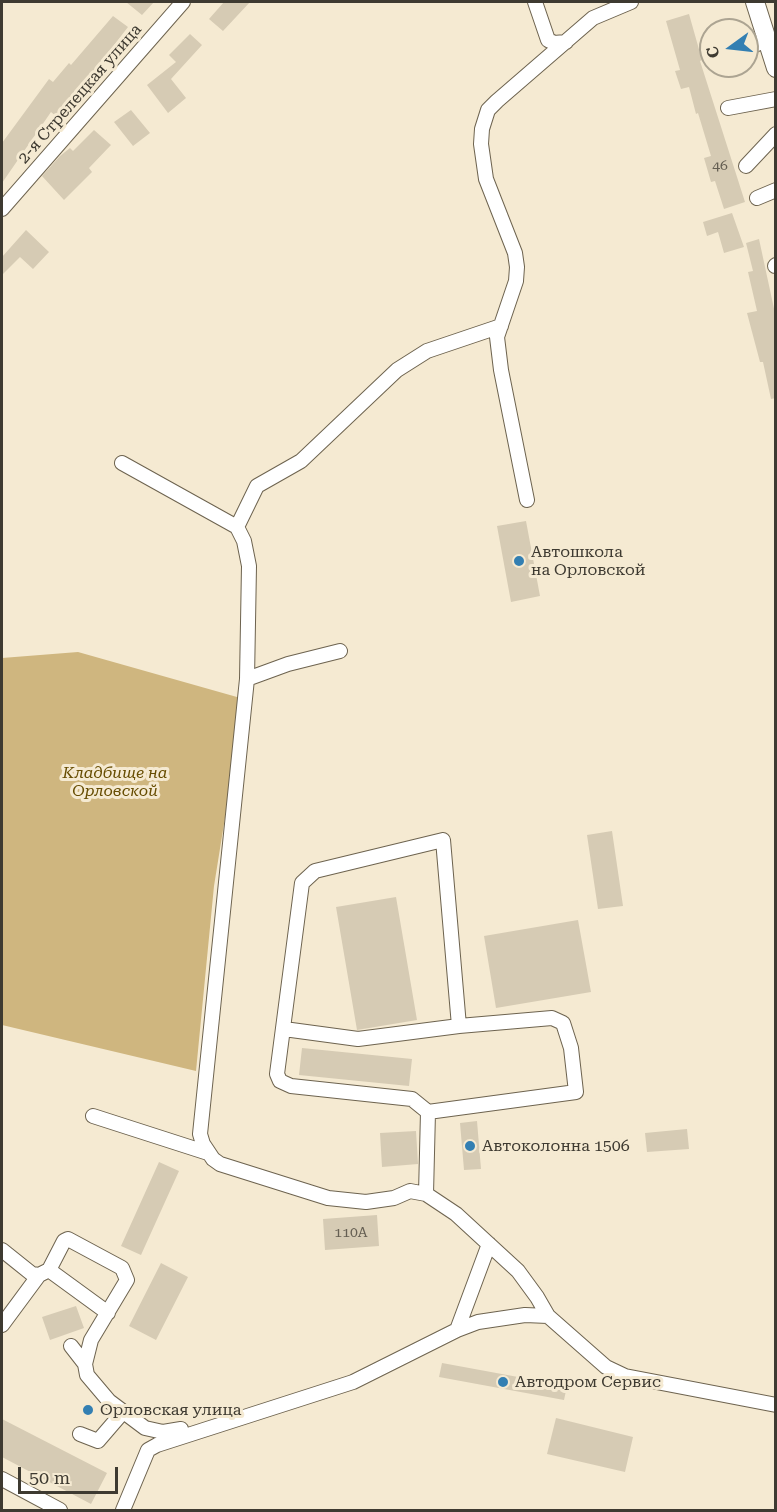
<!DOCTYPE html>
<html>
<head>
<meta charset="utf-8">
<style>
	body { margin:0 }
	#map { position:relative; width:777px; height:1512px; overflow:hidden; background:#f5ead2; font-family:"Roboto Serif",serif }
	canvas { display:block }
	.frame { position:absolute; inset:0; border:3px solid #3e3a31; pointer-events:none }
	.north { position:absolute; left:699px; top:18px; width:60px; height:60px; box-sizing:border-box; background:#f5ead2; border:2px solid #aca492; border-radius:50%; rotate:255deg; font-size:16px; font-weight:700; line-height:24px; text-align:center; color:#3e3a31 }
	.north::after { content:''; display:block; margin:auto; width:21px; height:27px; background:#337fb2; clip-path:polygon(50% 0,100% 100%,50% 72%,0 100%) }
	.scale { position:absolute; left:18px; top:1467px; width:100px; height:27px; box-sizing:border-box; border:3px solid #3e3a31; border-top:0; padding-left:8px; font-size:18px; line-height:21px; white-space:nowrap; color:#3e3a31; -webkit-text-stroke:4px #f5ead2; paint-order:stroke }
</style>
</head>
<body>
<div id="map">
<canvas width="777" height="1512"></canvas>
<div class="frame"></div>
<div class="north">С</div>
<div class="scale">50 m</div>
</div>
<script>
const context = document.querySelector('canvas').getContext('2d');
context.lineJoin = 'round';
function fill(path, color) {
  context.fillStyle = color;
  context.fill(path, 'evenodd');
}
function shape(rows) {
  const path = new Path2D();
  for (const r of rows) {
    path.moveTo(r[0], r[1]);
    for (let i = 2; i < r.length; i += 2) path.lineTo(r[i], r[i + 1]);
  }
  return path;
}
function trace(path, color, width, dash) {
  context.strokeStyle = color;
  context.lineWidth = width;
  context.lineCap = dash ? 'butt' : 'round';
  context.setLineDash(dash || []);
  context.stroke(path);
}
function drawText(font, color, halo, rows, align = 'center') {
  context.font = font + ' "Roboto Serif",serif';
  context.lineWidth = 6;
  context.setLineDash([]);
  context.textBaseline = 'middle';
  context.strokeStyle = halo;
  context.fillStyle = color;
  for (const [text, x, y, turn = 0] of rows) {
    context.save();
    context.translate(x, y);
    context.rotate((+turn || 0) * Math.PI / 180);
    context.textAlign = isNaN(turn) ? turn : align;
    if (halo) context.strokeText(text, 0, 0);
    context.fillText(text, 0, 0);
    context.restore();
  }
}
const green = shape([
	[78,652,244,699,214,886,196,1071,2,1025,2,658]
]);
const building = shape([
	[126,2,154,2,142,15],
	[224,2,250,2,223,31,209,19],
	[689,14,702,60,700,61,745,202,724,209,715,181,711,182,704,158,711,156,698,113,696,114,689,87,681,89,675,71,680,70,666,21],
	[113,16,128,27,104,58,106,61,58,118,51,112,2,183,2,143,49,79,53,82,69,63,71,65],
	[190,34,202,45,171,79,186,98,168,113,147,85,176,62,169,55],
	[131,110,150,133,133,146,114,122],
	[94,130,111,145,89,168,92,172,64,200,42,176,60,156,70,148,73,151],
	[732,213,744,247,724,253,718,232,707,236,703,222],
	[26,230,49,252,33,269,20,257,2,275,2,257],
	[759,239,776,318,776,398,771,399,763,362,760,362,747,313,757,311,748,272,753,271,746,243],
	[526,521,540,596,511,602,497,526],
	[612,831,623,906,598,909,587,835],
	[396,897,417,1020,357,1030,336,907],
	[578,920,591,992,496,1008,484,936],
	[302,1048,412,1059,409,1086,299,1075],
	[477,1121,481,1169,464,1170,460,1123],
	[687,1129,689,1149,647,1152,645,1133],
	[416,1131,418,1164,382,1167,380,1133],
	[159,1162,179,1171,141,1255,121,1246],
	[377,1215,379,1246,325,1250,323,1219],
	[161,1263,188,1277,156,1340,129,1326],
	[76,1306,84,1328,50,1340,42,1317],
	[442,1363,567,1386,564,1400,439,1377],
	[556,1418,633,1437,625,1472,547,1454],
	[2,1419,107,1473,91,1504,2,1457]
]);
const minor = shape([
	[535,2,548,40,554,43,566,42],
	[747,48,767,40],
	[728,108,776,99],
	[746,166,776,134],
	[757,198,776,190],
	[2,209,183,2],
	[775,266,776,265],
	[122,463,237,527,244,541,249,566,247,679,200,1134,203,1144,213,1159,220,1164,328,1198,366,1202,394,1198,410,1191,426,1194,456,1214,518,1271,537,1297,548,1316],
	[527,500,501,370,497,337,516,281,517,267,515,253,486,179,481,144,482,129,488,110,497,101,593,18,631,2],
	[237,527,257,486,301,461,397,370,427,351,501,326],
	[247,679,288,664,340,651],
	[284,1029,358,1039,459,1026,443,840,315,871,302,883,277,1074,280,1081,291,1086,412,1099,428,1112,426,1194],
	[428,1112,576,1092,571,1048,563,1023,552,1018,459,1026],
	[93,1116,208,1153],
	[2,1250,32,1274,39,1275,49,1270,64,1241,68,1239,122,1268,127,1280,91,1340,85,1364,87,1375,109,1401,145,1428,163,1432,181,1429],
	[49,1270,108,1313],
	[2,1325,39,1275],
	[457,1330,489,1244],
	[71,1346,85,1364],
	[80,1434,98,1441,123,1412],
	[2,1479,60,1510],
	[123,1510,148,1450,157,1445,353,1382,457,1330,478,1322,525,1315,548,1316,606,1367,625,1376,776,1405]
]);
const major = shape([
	[755,2,776,68]
]);
const markers = [
	[519,561,6,"#337fb2"],
	[470,1146,6,"#337fb2"],
	[503,1382,6,"#337fb2"],
	[88,1410,6,"#337fb2"]
];
const numberNames = [
	["46",720,166],
	["110А",351,1233]
];
const streetNames = [
	["2-я Стрелецкая улица",80,94,-49]
];
const poiNames = [
	["Автошкола",531,552],
	["на Орловской",531,570],
	["Автоколонна 1506",482,1146],
	["Автодром Сервис",515,1382],
	["Орловская улица",100,1410]
];
const parkNames = [
	["Кладбище на",115,773],
	["Орловской",115,791]
];
fill(green, '#cfb67f');
fill(building, '#d6cbb4');
trace(minor, '#6d634f', 16);
trace(major, '#6d634f', 20);
trace(minor, '#fff', 14);
trace(major, '#fff', 18);
for (const [x, y, r, color] of markers) {
  const dot = new Path2D();
  dot.arc(x, y, r, 0, 2 * Math.PI);
  context.fillStyle = color;
  context.fill(dot);
  trace(dot, '#f5ead2', 2);
}
drawText('14px', '#645e52', null, numberNames);
drawText('16px', '#3e3a31', '#f5ead2', streetNames);
drawText('16px', '#3e3a31', '#f5ead2', poiNames, 'left');
drawText('italic 16px', '#674d02', '#f5ead2', parkNames);
</script>
</body>
</html>
